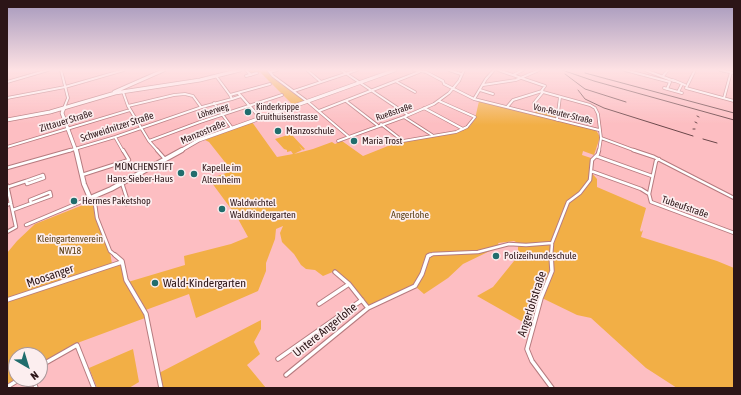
<!DOCTYPE html>
<html>
<head>
<meta charset="utf-8">
<style>
	body { margin:0 }
	#map { position:relative; width:741px; height:395px; overflow:hidden; background:#fdbec2; font-family:"Asap Condensed",sans-serif }
	canvas { display:block }
	.frame { position:absolute; inset:0; border:8px solid #2c1517; pointer-events:none }
	.north { position:absolute; left:8px; top:347px; width:40px; height:40px; box-sizing:border-box; background:#fceeef; border:1px solid #a99799; border-radius:50%; rotate:142deg; font-size:11px; font-weight:700; line-height:16px; text-align:center; color:#2c1517 }
	.north::after { content:''; display:block; margin:auto; width:14px; height:18px; background:#216d6d; clip-path:polygon(50% 0,100% 100%,50% 72%,0 100%) }
</style>
</head>
<body>
<div id="map">
<canvas width="741" height="395"></canvas>
<div class="frame"></div>
<div class="north">N</div>
</div>
<script>
const context = document.querySelector('canvas').getContext('2d');
context.lineJoin = 'round';
function fill(path, color) {
  context.fillStyle = color;
  context.fill(path, 'evenodd');
}
function shape(rows) {
  const path = new Path2D();
  for (const r of rows) {
    path.moveTo(r[0], r[1]);
    for (let i = 2; i < r.length; i += 2) path.lineTo(r[i], r[i + 1]);
  }
  return path;
}
function trace(path, color, width, dash) {
  context.strokeStyle = color;
  context.lineWidth = width;
  context.lineCap = dash ? 'butt' : 'round';
  context.setLineDash(dash || []);
  context.stroke(path);
}
function drawText(font, color, halo, rows, align = 'center') {
  context.font = font + ' "Asap Condensed",sans-serif';
  context.lineWidth = 3.5;
  context.setLineDash([]);
  context.textBaseline = 'middle';
  context.strokeStyle = halo;
  context.fillStyle = color;
  for (const [text, x, y, turn = 0] of rows) {
    context.save();
    context.translate(x, y);
    context.rotate((+turn || 0) * Math.PI / 180);
    context.textAlign = isNaN(turn) ? turn : align;
    if (halo) context.strokeText(text, 0, 0);
    context.fillText(text, 0, 0);
    context.restore();
  }
}
const green = shape([
	[248,70,267,70,279,82,305,101,293,105,260,72,252,74],
	[479,101,535,115,534,107,545,107,544,110,557,113,556,119,596,130,600,137,594,155,583,151,582,155,591,158,590,171,597,179,597,187,646,208,640,230,641,232,643,230,641,237,717,261,734,268,734,388,677,388,646,368,591,318,577,315,542,298,530,326,477,296,493,287,514,261,518,251,518,243,514,241,498,243,499,245,493,248,494,249,463,264,448,278,424,294,416,287,370,309,354,287,335,271,323,276,315,270,306,269,301,265,294,254,282,242,280,233,283,226,276,229,275,239,266,263,266,271,258,291,196,318,189,294,143,311,145,318,80,342,40,366,40,355,16,355,16,379,7,384,7,253,17,241,35,224,93,201,95,218,110,252,112,264,124,261,128,282,185,265,184,256,231,244,248,237,237,217,209,179,232,171,209,142,205,140,252,122,277,157,293,154,291,151,287,152,287,150,284,149,275,139,291,134,305,149,303,150,299,146,290,149,299,146,302,150,294,154,313,149,332,142,335,144,342,141,363,156,393,144,433,136,449,134,470,126,475,119],
	[261,320,261,329,254,342,260,354,247,365,266,388,163,388,159,373],
	[133,349,139,382,129,388,97,388,89,368]
]);
const streetFar2 = shape([
	[61,70,68,98,64,108],
	[246,70,251,75],
	[268,70,273,76,308,102,349,137],
	[307,70,321,82],
	[341,70,408,115],
	[414,70,426,72,443,81,444,84,474,99,599,130],
	[449,70,461,74],
	[498,70,545,86,542,90,543,92,590,105,595,108,598,114,601,138,599,151],
	[625,70,670,82,667,89],
	[645,70,674,81],
	[695,70,686,88,734,101],
	[720,70,734,73],
	[270,72,277,70],
	[513,75,523,70],
	[216,76,230,95],
	[246,76,257,73],
	[663,76,668,70],
	[673,80,685,85],
	[7,82,48,70],
	[397,82,415,92],
	[483,85,516,80,539,70],
	[664,88,682,93],
	[480,90,493,94],
	[294,91,357,70],
	[123,92,128,106,149,141,158,151],
	[678,92,682,84],
	[238,93,241,96,232,99,230,95,270,84],
	[241,96,260,118],
	[7,98,65,87,124,70],
	[724,98,731,72],
	[474,99,486,79,494,70],
	[346,101,377,125],
	[214,103,232,128],
	[534,103,543,92],
	[128,106,174,95,185,94,193,96,201,107],
	[507,107,513,100,542,91],
	[424,108,463,129],
	[319,111,419,72],
	[404,117,432,135],
	[557,120,560,97],
	[381,124,403,141,456,132,467,127,475,117,439,101],
	[115,137,123,151],
	[601,138,636,151],
	[149,141,200,122,282,95],
	[338,141,404,117,434,104,449,93,459,81,464,70],
	[7,147,130,110],
	[68,151,115,137,202,107,232,99]
]);
const streetFar1 = shape([
	[157,150,165,159],
	[633,150,654,157,734,198],
	[596,156,652,176],
	[659,159,656,161,649,194,651,202,734,233],
	[7,168,71,150],
	[591,171,641,189,649,194],
	[43,175,44,178,27,184,26,181,43,175],
	[82,175,129,160,123,150],
	[122,183,128,202,126,204],
	[7,185,16,227,7,232],
	[8,187,26,181],
	[94,197,97,218,110,251,116,256],
	[7,205,11,203],
	[13,210,51,196,50,192,30,200,31,203],
	[26,225,90,198],
	[428,256,433,254,478,252,509,244,526,245,552,243,568,202,580,193,590,180,592,160,598,154,599,150],
	[551,256,552,244]
]);
const street = shape([
	[115,255,122,261,126,280,146,314,161,388],
	[551,255,552,271,541,298,527,349,532,361,552,388],
	[335,272,349,284,368,308],
	[7,300,122,262],
	[319,304,349,284],
	[278,359,362,300],
	[40,366,77,345,94,388],
	[286,375,368,308,415,286,422,274,428,256,430,255],
	[33,379,36,388],
	[7,387,20,379]
]);
const secondaryFar1 = shape([
	[114,92,164,70],
	[64,108,62,113,76,151],
	[7,120,50,112,115,93,200,80,240,70],
	[180,151,199,140,395,70]
]);
const secondary = shape([
	[76,150,84,184,90,198,111,189,182,150]
]);
const rail = shape([
	[562,70,594,81,734,120],
	[585,73,734,113],
	[565,74,585,89,626,102],
	[578,90,585,99,604,108,693,136],
	[697,116,699,117],
	[695,122,697,123],
	[693,129,695,129],
	[703,139,717,143]
]);
const markers = [
	[248,112,4,"#216d6d"],
	[278,131,4,"#216d6d"],
	[354,141,4,"#216d6d"],
	[181,173,4,"#216d6d"],
	[194,174,4,"#216d6d"],
	[74,201,4,"#216d6d"],
	[222,209,4,"#216d6d"],
	[496,256,4,"#216d6d"],
	[155,283,4,"#216d6d"]
];
const farPoinames = [
	["Kinderkrippe",256,107],
	["Gruithuisenstrasse",256,117]
];
const farStreetnames = [
	["Löherweg",213,111,-18],
	["Rueßstraße",394,112,-19],
	["Von-Reuter-Straße",563,114,14]
];
const streetNames = [
	["Zittauer Straße",66,121,-17],
	["Schweidnitzer Straße",117,127,-18],
	["Manzostraße",203,132,-23],
	["Tubeufstraße",685,207,19]
];
const poiNames = [
	["Manzoschule",286,131],
	["Maria Trost",362,141],
	["MÜNCHENSTIFT",173,167,"right"],
	["Hans-Sieber-Haus",173,179,"right"],
	["Kapelle im",202,168],
	["Altenheim",202,180],
	["Hermes Paketshop",82,201],
	["Waldwichtel",230,203],
	["Waldkindergarten",230,215],
	["Polizeihundeschule",504,256]
];
const parkNames = [
	["Angerlohe",410,215],
	["Kleingartenverein",70,239],
	["NW18",70,251]
];
const nearStreetnames = [
	["Moosanger",50,276,-19],
	["Angerlohstraße",532,304,-72],
	["Untere Angerlohe",325,330,-39]
];
const nearPoinames = [
	["Wald-Kindergarten",163,283]
];
fill(green, '#f2af46');
trace(streetFar2, '#b67b7f', 3.5);
trace(streetFar1, '#b67b7f', 4.5);
trace(street, '#b67b7f', 5.5);
trace(secondaryFar1, '#b67b7f', 4.5);
trace(secondary, '#b67b7f', 6);
trace(streetFar2, '#fff', 2);
trace(streetFar1, '#fff', 2.5);
trace(street, '#fff', 3.5);
trace(secondaryFar1, '#fff', 3);
trace(secondary, '#fff', 4);
trace(rail, '#694649', 1);
const sky = context.createLinearGradient(0, 0, 0, 125);
sky.addColorStop(0, '#a598bc');
sky.addColorStop(0.56, '#fee2e4');
sky.addColorStop(1, '#fee2e400');
context.fillStyle = sky;
context.fillRect(0, 0, 741, 125);
for (const [x, y, r, color] of markers) {
  const dot = new Path2D();
  dot.arc(x, y, r, 0, 2 * Math.PI);
  context.fillStyle = color;
  context.fill(dot);
  trace(dot, '#fceeef', 1.5);
}
drawText('9px', '#2c1517', '#fceeef', farPoinames, 'left');
drawText('9px', '#2c1517', '#fceeef', farStreetnames);
drawText('10px', '#2c1517', '#fceeef', streetNames);
drawText('10px', '#2c1517', '#fceeef', poiNames, 'left');
drawText('10px', '#5b3f14', '#fceeef', parkNames);
drawText('12px', '#2c1517', '#fceeef', nearStreetnames);
drawText('12px', '#2c1517', '#fceeef', nearPoinames, 'left');
</script>
</body>
</html>
